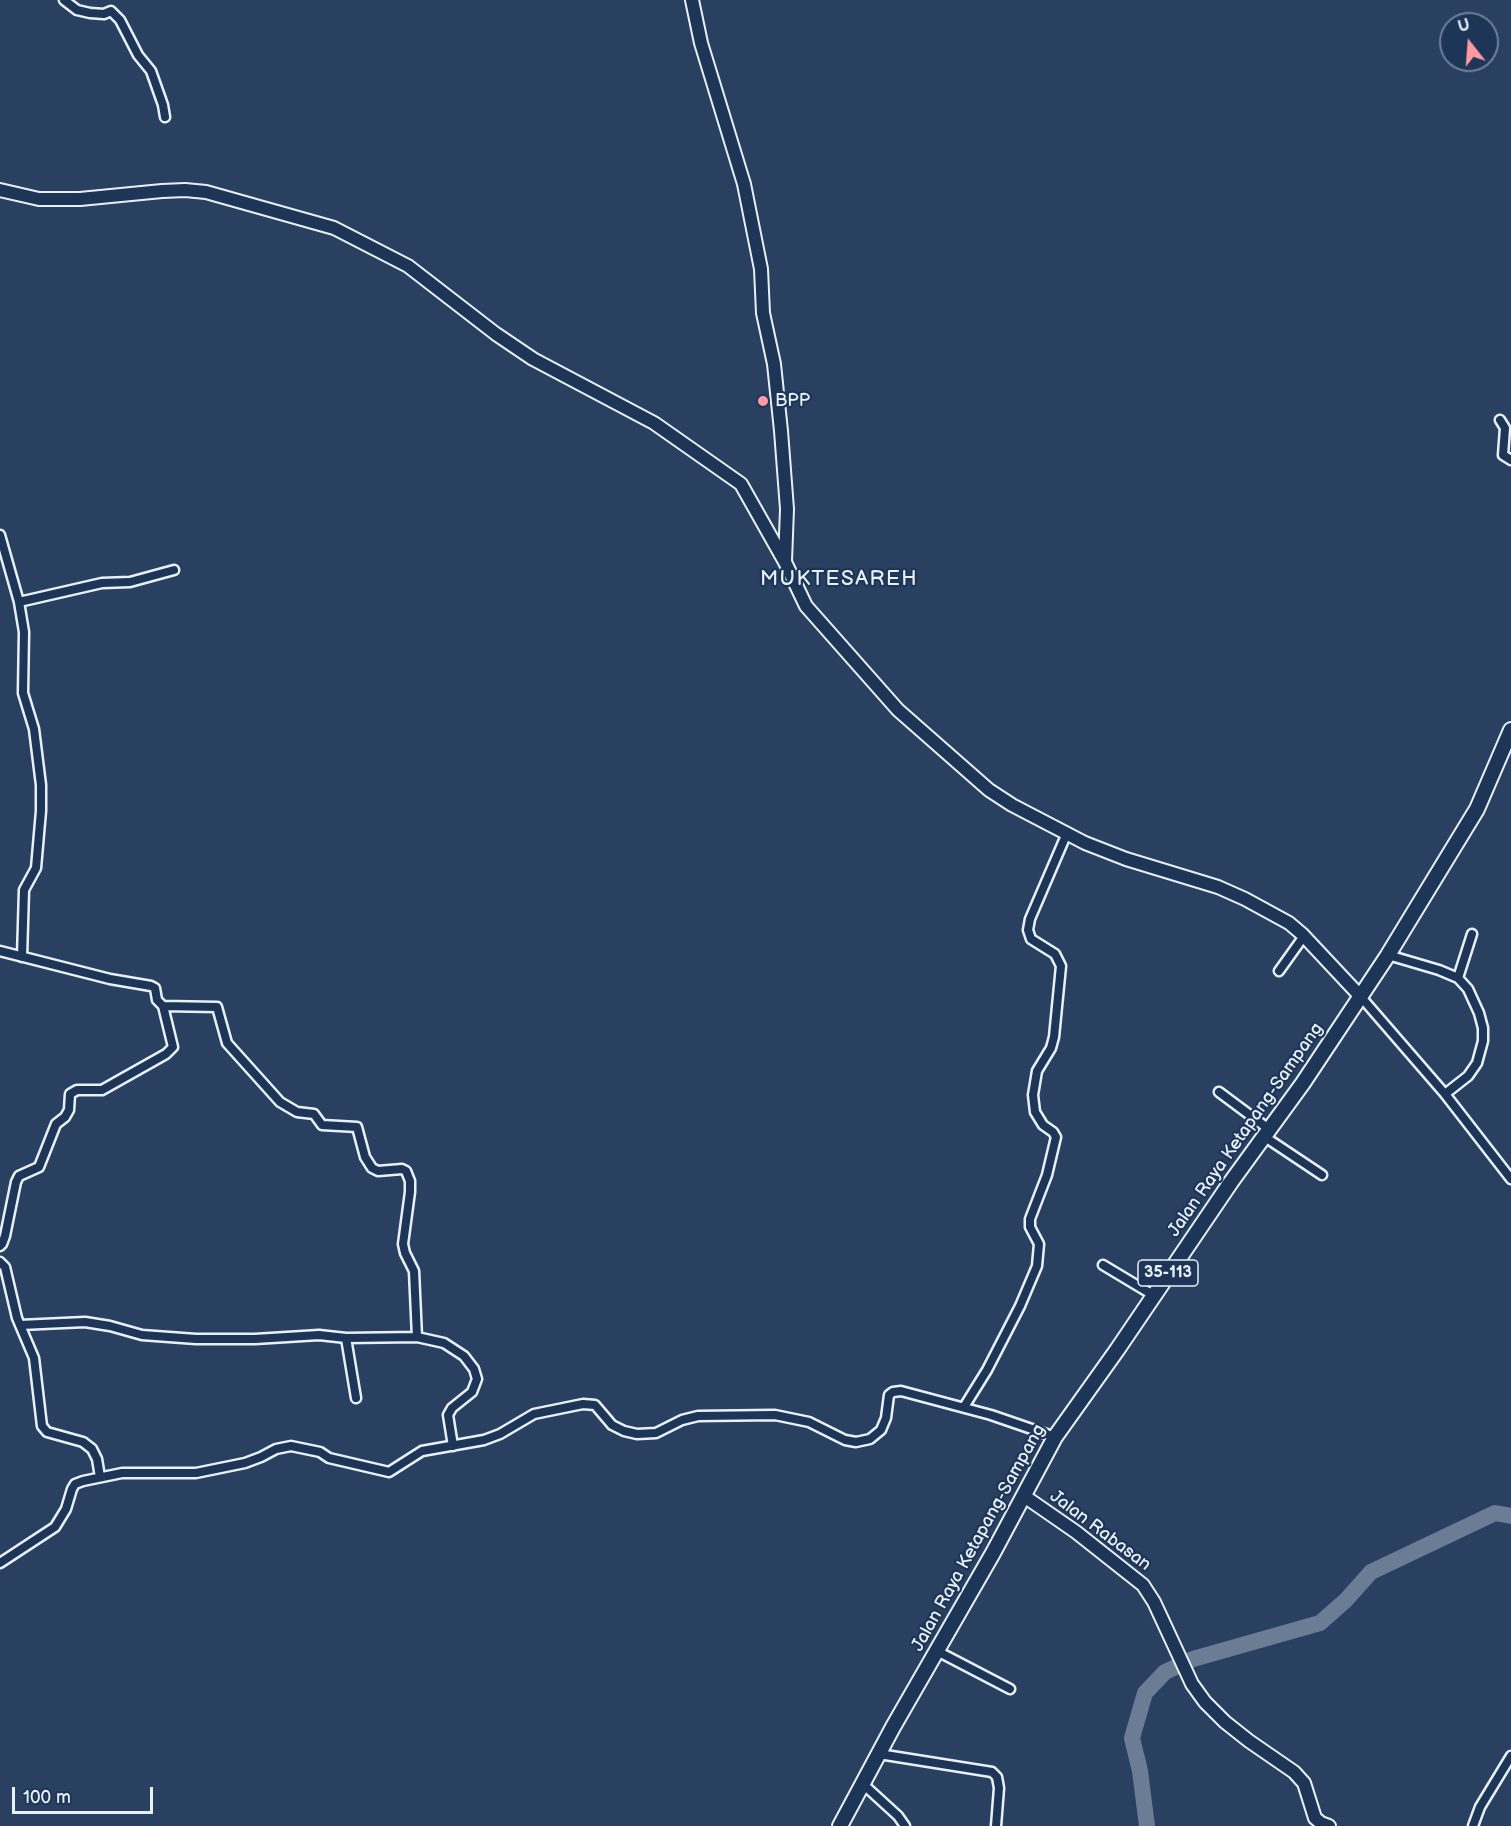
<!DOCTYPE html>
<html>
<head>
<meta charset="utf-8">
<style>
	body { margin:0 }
	#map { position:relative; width:1511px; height:1826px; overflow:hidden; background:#294061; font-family:"Balsamiq Sans",sans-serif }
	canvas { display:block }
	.north { position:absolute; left:1439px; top:12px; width:60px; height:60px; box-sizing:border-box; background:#1d3557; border:2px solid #6e8097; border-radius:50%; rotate:343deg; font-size:16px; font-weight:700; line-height:24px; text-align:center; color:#e8f1f8 }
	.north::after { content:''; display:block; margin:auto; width:21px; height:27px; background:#ff9aa2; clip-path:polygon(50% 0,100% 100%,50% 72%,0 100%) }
	.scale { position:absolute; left:12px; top:1787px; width:141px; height:27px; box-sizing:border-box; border:3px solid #e8f1f8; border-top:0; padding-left:8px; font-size:18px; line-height:21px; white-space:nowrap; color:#e8f1f8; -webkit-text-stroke:4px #1d3557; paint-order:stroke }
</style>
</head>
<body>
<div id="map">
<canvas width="1511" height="1826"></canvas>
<div class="north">U</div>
<div class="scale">100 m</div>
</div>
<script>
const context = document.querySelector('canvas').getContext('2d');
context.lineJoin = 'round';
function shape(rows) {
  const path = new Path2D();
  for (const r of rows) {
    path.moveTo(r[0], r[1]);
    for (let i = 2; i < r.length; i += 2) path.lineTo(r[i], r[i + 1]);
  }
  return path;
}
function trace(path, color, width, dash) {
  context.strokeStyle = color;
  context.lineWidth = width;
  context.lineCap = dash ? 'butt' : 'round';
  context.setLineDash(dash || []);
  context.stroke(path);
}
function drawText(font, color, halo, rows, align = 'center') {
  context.font = font + ' "Balsamiq Sans",sans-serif';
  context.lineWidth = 4.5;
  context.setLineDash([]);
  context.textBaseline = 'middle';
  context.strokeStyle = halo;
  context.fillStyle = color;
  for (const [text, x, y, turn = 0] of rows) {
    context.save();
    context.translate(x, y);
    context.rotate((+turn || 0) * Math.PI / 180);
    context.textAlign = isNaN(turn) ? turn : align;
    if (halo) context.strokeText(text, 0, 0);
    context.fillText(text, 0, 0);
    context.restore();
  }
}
const river = shape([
	[1147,1826,1140,1771,1132,1738,1145,1693,1165,1672,1193,1659,1320,1623,1346,1600,1371,1572,1495,1513,1511,1516]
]);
const street = shape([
	[64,0,77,10,90,13,104,14,111,11,120,20,138,55,151,71,163,105,165,117],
	[1500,420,1505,428,1503,455,1511,460],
	[0,535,19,602,24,632,23,693,34,729,41,785,41,811,36,868,24,890,22,957],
	[19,602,102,583,130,582,174,570],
	[0,951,110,979,151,986,155,988,157,1000,163,1006,217,1007,227,1043,280,1102,297,1112,314,1114,322,1125,357,1127,365,1157,372,1168,378,1171,402,1169,406,1171,410,1181,410,1192,403,1244,405,1253,414,1271,417,1337],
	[1388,955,1439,970,1458,978,1468,989,1479,1013,1483,1028,1483,1041,1477,1063,1468,1076,1445,1094],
	[1279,971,1304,936],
	[1458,978,1472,934],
	[1361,997,1445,1094,1511,1179],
	[1219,1092,1270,1130],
	[1265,1137,1322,1175],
	[0,1246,2,1244,5,1236,16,1182,19,1176,39,1167,56,1124,65,1117,69,1110,70,1094,77,1090,102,1090,166,1054,173,1047,163,1006],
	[0,1262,5,1267,17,1318,34,1358,42,1426,47,1432,83,1442,92,1449,97,1459,100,1477],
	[1103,1265,1153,1295],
	[20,1325,85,1322,110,1326,142,1335,196,1339,255,1339,319,1335,346,1338,417,1337,444,1343,464,1356,474,1369,477,1379,472,1392,452,1408,448,1415,453,1446],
	[346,1338,356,1398],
	[964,1407,987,1370,1020,1306,1037,1266,1039,1244,1030,1227,1030,1219,1047,1175,1056,1137,1053,1132,1043,1125,1035,1112,1033,1095,1037,1071,1051,1048,1054,1037,1061,966,1055,954,1031,939,1028,930,1030,919,1067,833],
	[0,1563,55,1527,66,1509,72,1489,75,1484,83,1481,122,1473,196,1473,245,1463,261,1457,276,1449,291,1446,320,1452,329,1458,389,1472,422,1451,484,1440,500,1434,534,1414,583,1404,595,1405,612,1425,624,1431,637,1434,656,1433,682,1420,698,1416,775,1415,809,1422,845,1440,856,1442,870,1439,881,1430,886,1418,889,1395,893,1392,901,1391,991,1415,1055,1437],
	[937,1651,1010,1689],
	[879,1754,992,1772,997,1777,999,1788,996,1826],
	[863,1784,898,1816,905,1826],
	[1473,1826,1480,1807,1511,1756]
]);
const secondary = shape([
	[692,0,701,43,744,184,761,269,763,313,774,364,781,431,787,509,785,561],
	[0,190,39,199,80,199,162,191,185,190,206,192,334,228,408,266,496,334,533,359,654,423,741,484,785,562,806,606,898,710,989,790,1012,805,1085,843,1126,859,1218,887,1245,899,1289,923,1302,934,1361,997],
	[1024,1496,1076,1532,1143,1585,1154,1602,1192,1684,1205,1702,1225,1722,1249,1741,1294,1772,1304,1783,1315,1818,1321,1823,1329,1826]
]);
const primary = shape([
	[840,1826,893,1727,993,1553,1055,1437,1117,1350,1231,1182,1303,1083,1388,955,1477,809,1511,730]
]);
const markers = [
	[763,401,6,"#ff9aa2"]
];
const shields = [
	[1168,1273,60]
];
const shieldNames = [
	["35-113",1168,1273]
];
const poiNames = [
	["BPP",775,401]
];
const streetNames = [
	["Jalan Raya Ketapang-Sampang",1246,1130,-55],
	["Jalan Rabasan",1100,1531,37],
	["Jalan Raya Ketapang-Sampang",979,1538,-61]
];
const quarterNames = [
	["MUKTESAREH",839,580]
];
trace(river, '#6b7c95', 16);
trace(street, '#e8f1f8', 13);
trace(secondary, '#e8f1f8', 16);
trace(primary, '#e8f1f8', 18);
trace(street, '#1d3557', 8);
trace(secondary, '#1d3557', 12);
trace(primary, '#1d3557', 14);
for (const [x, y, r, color] of markers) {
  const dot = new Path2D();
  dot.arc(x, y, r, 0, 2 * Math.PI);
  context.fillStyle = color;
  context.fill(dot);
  trace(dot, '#1d3557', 2);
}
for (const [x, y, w] of shields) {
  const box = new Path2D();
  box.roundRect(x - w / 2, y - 13, w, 26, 4.5);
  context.fillStyle = '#1d3557';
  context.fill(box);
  trace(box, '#e8f1f8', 1.5);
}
drawText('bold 16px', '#e8f1f8', null, shieldNames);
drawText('18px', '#e8f1f8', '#1d3557', poiNames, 'left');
drawText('18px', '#e8f1f8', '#1d3557', streetNames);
context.letterSpacing = '1.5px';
drawText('21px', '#e8f1f8', '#1d3557', quarterNames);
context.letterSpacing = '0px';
</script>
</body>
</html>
